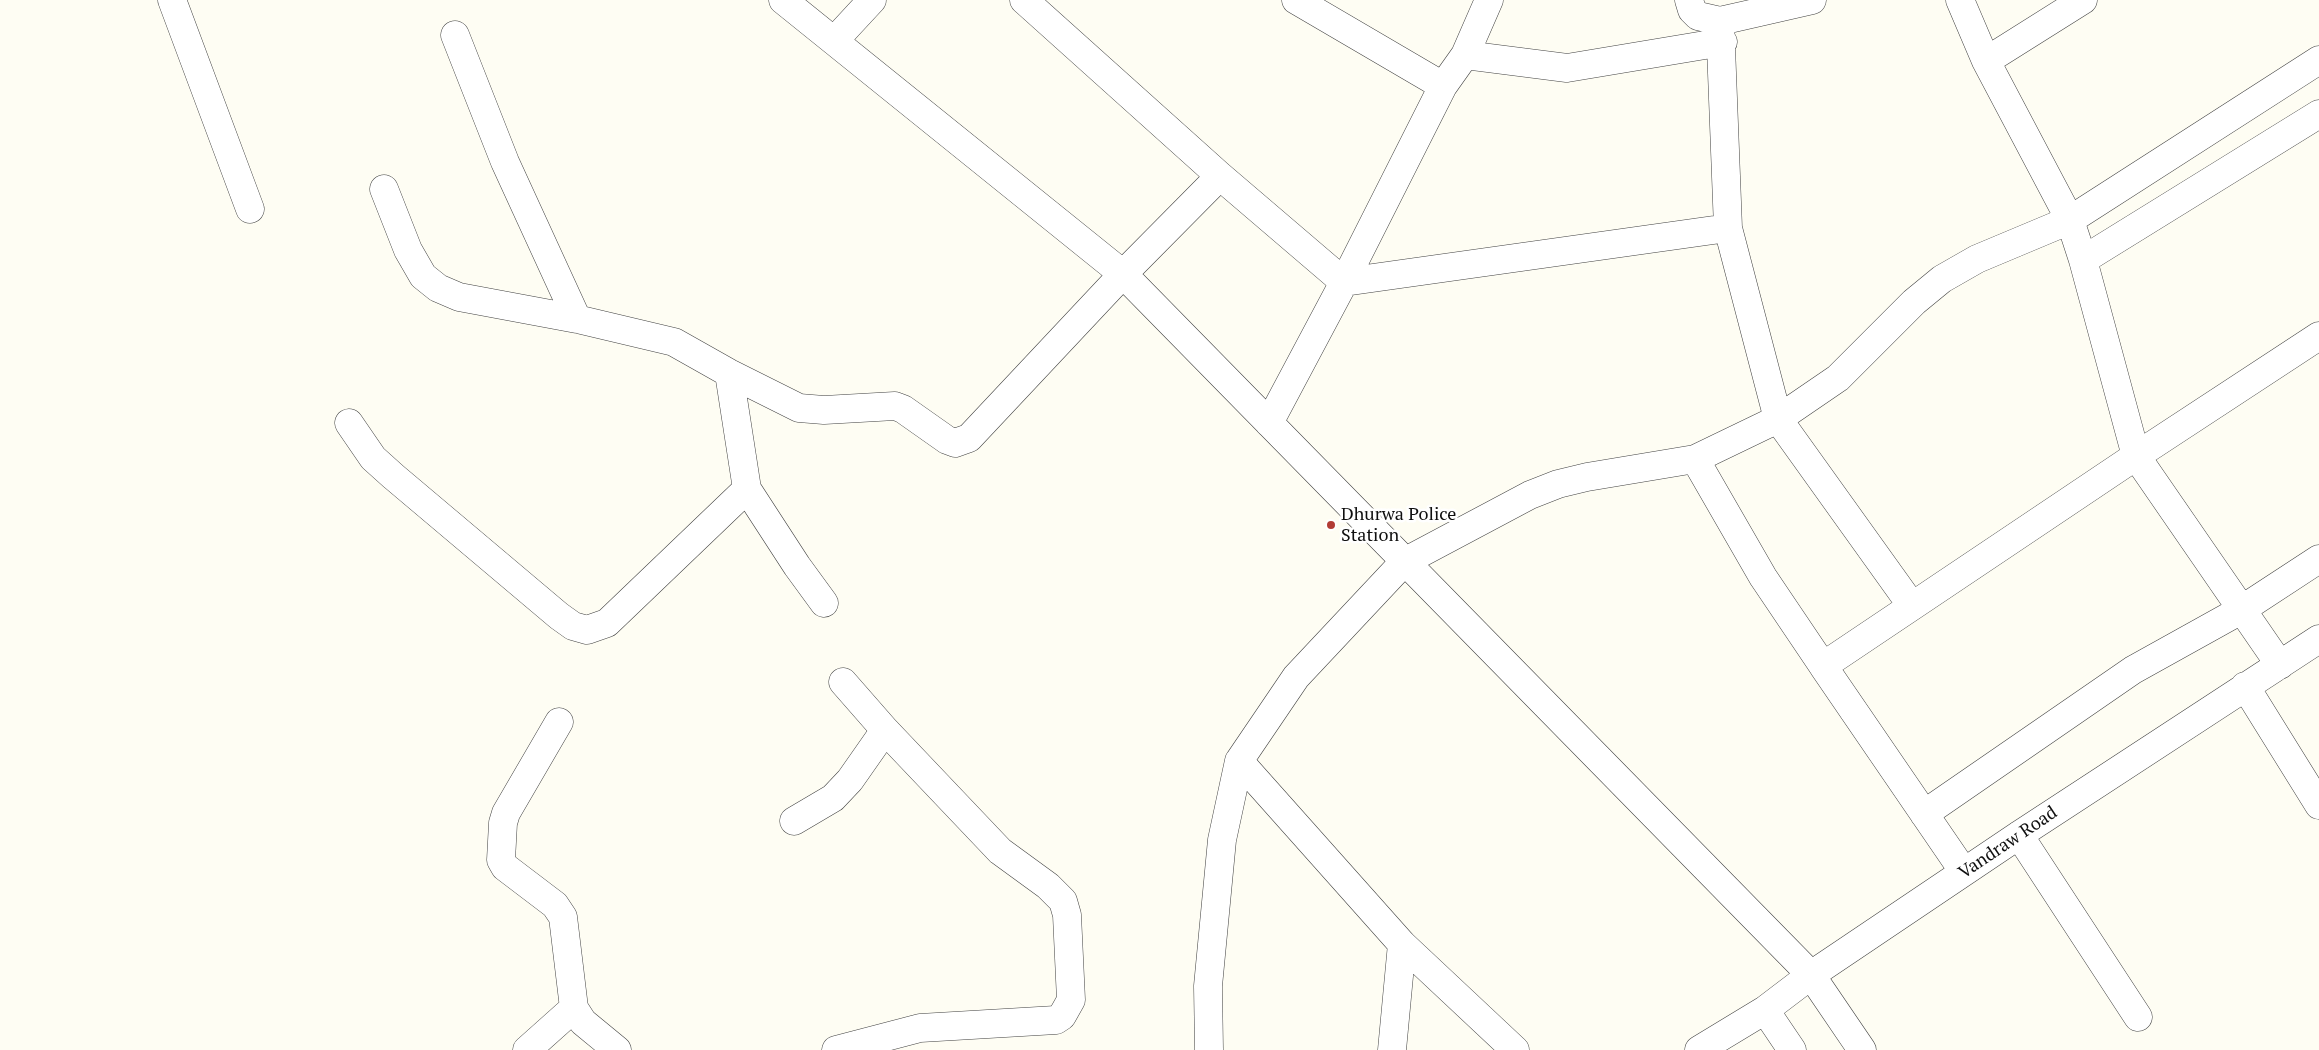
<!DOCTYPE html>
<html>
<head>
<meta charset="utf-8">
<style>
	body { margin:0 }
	canvas { display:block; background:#fefdf3 }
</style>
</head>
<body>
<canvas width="2319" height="1050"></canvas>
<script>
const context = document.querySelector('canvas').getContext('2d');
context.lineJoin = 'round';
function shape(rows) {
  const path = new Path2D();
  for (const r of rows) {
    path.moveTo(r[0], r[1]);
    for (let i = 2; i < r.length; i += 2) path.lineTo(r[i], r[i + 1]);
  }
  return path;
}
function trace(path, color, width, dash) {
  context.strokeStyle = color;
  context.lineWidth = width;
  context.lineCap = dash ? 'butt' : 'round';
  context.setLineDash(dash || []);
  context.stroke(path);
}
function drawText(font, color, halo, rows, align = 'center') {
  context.font = font + ' "PT Serif",serif';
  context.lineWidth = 5;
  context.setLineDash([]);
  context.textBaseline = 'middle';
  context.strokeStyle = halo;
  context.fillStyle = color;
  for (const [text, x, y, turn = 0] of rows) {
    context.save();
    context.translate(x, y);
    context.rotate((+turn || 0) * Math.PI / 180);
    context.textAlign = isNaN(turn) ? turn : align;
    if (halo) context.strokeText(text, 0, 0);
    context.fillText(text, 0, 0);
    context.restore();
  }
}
const minor = shape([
	[172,0,250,209],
	[783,0,1123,274,1811,975,1862,1050],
	[1024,0,1220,176,1344,282,1728,228],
	[1296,0,1443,86],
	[1689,0,1692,10,1698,16,1720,21],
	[1812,0,1720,21,1728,228,1778,419,1912,606],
	[1960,0,1986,61,2070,220,2083,260,2136,456,2280,665],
	[455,35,505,162,577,319],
	[834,41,872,0],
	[1465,55,1567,68,1723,42],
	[1986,61,2083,0],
	[384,189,408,250,423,276,438,288,459,297,577,319,674,342,729,373,799,408,824,410,895,406,903,409,947,440,955,443,969,438,1123,274,1220,176],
	[2083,260,2319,114],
	[729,373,747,489,797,566,824,603],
	[349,423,373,458,393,476,559,616,573,626,587,630,607,623,747,489],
	[1269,423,1344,282,1443,86,1465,55,1489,0],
	[1695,459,1763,577,1823,666],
	[2245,686,2319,805],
	[559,722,506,813,503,823,501,860,505,867,555,905,563,917,574,1008,583,1022,617,1050],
	[1239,761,1402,944,1515,1050],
	[1924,814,2133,670,2241,610,2319,559],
	[794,821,833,798,850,780,885,730],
	[2019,835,2138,1017],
	[1964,872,1823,666,2136,456,2319,336],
	[1765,1010,1792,1050],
	[527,1050,574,1008],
	[836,1050,920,1028,1056,1020,1062,1016,1071,1000,1067,915,1063,901,1048,886,1000,851,885,730,843,682],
	[1209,1050,1208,986,1222,840,1239,761,1296,677,1404,562,1530,495,1558,484,1587,477,1695,459,1778,419,1838,378,1914,302,1942,279,1977,259,2070,220,2319,60],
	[1392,1050,1402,944],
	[1699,1050,1765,1010,1811,975,2019,835,2319,639]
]);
const markers = [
	[1331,525,5,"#b23c35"]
];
const poiNames = [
	["Dhurwa Police",1341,515],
	["Station",1341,536]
];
const streetNames = [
	["Vandraw Road",2008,843,-34]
];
trace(minor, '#424242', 29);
trace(minor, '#fff', 28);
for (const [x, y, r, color] of markers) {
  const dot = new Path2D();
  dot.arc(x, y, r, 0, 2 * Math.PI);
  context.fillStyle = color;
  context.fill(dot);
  trace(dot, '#fff', 2);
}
drawText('18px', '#0f0f0f', '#fff', poiNames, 'left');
drawText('18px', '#0f0f0f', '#fff', streetNames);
</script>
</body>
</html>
